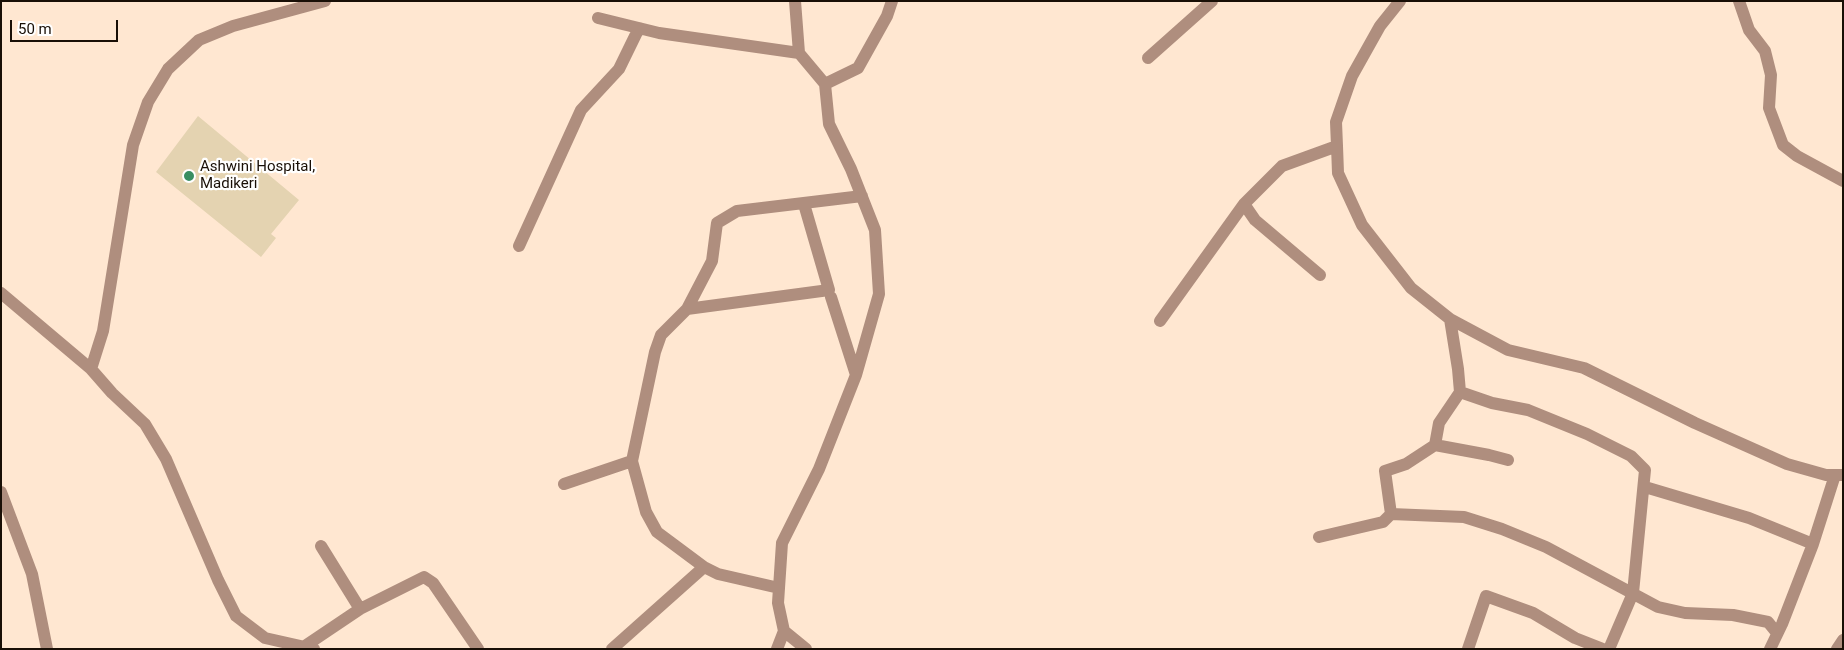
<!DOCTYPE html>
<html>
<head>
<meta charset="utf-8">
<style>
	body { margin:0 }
	#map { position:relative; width:1844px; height:650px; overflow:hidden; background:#ffe7d1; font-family:Roboto,sans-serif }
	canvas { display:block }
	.frame { position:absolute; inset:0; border:2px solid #190f06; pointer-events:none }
	.scale { position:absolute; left:10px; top:20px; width:108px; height:22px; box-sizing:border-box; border:2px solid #190f06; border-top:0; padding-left:6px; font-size:15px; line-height:18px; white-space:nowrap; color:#190f06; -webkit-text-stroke:4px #fff; paint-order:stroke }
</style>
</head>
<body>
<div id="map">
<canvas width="1844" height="650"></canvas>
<div class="frame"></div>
<div class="scale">50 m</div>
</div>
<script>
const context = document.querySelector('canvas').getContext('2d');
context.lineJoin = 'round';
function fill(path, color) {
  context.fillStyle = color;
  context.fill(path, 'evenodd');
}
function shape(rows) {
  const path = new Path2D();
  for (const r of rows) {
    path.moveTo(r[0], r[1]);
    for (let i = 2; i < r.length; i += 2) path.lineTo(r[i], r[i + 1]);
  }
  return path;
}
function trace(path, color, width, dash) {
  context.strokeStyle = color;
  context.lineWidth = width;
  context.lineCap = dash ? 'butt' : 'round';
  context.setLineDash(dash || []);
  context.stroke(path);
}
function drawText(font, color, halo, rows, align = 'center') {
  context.font = font + ' Roboto,sans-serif';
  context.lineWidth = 4.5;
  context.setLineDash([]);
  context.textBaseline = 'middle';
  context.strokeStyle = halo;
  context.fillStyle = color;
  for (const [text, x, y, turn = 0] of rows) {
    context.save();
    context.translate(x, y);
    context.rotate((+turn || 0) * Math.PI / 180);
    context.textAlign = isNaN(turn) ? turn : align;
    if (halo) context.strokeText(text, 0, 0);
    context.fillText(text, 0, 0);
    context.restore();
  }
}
const building = shape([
	[198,116,299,200,271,234,276,238,261,257,156,172]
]);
const minor = shape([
	[795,1,799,53],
	[1400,1,1380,26,1352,76,1336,122,1337,146,1338,173,1362,225,1411,288,1450,319,1508,350,1584,368,1695,423,1787,464,1826,475,1843,475],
	[1739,1,1749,30,1765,51,1771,75,1769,108,1783,145,1797,156,1843,181],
	[598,18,659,33,799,53,825,84,829,124,851,169,875,230,879,294,856,375,819,469,782,543,778,603,784,631,777,649],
	[1148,58,1212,1],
	[825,84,858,68,887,16,892,1],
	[1244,204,1255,220,1320,275],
	[519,246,581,110,619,69,639,28],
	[1,293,91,369,112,393,145,424,166,459,218,580,236,616,265,638,314,649],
	[831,297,856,375],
	[687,309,829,290,804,204],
	[1450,319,1458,369,1460,392,1492,403,1528,410,1587,434,1631,456,1645,470,1633,593,1609,649],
	[1160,321,1244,204,1282,166,1337,146],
	[91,369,103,331,133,145,148,102,168,69,199,40,233,26,325,1],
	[1435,445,1439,423,1460,392],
	[564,484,632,461],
	[1645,487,1749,518,1813,544],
	[1,492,32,574,47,649],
	[1391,514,1385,471,1406,464,1435,445,1489,455,1508,460],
	[1319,537,1383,522,1391,514,1464,517,1502,529,1546,547,1658,607,1685,613,1733,615,1768,622,1777,633],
	[321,546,360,609],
	[779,588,718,574,704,567,657,532,646,512,632,461,655,352,661,335,687,309,712,261,717,223,737,211,862,196],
	[784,631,806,649],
	[305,646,360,609,424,577,433,583,478,649],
	[612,649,704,567],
	[1468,649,1486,596,1533,613,1575,638,1603,649],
	[1770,649,1782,624,1813,544,1835,475],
	[1837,649,1843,640]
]);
const markers = [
	[189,176,6,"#388e62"]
];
const poiNames = [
	["Ashwini Hospital,",200,167],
	["Madikeri",200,184]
];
fill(building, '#e4d3b1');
trace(minor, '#af8e7e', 12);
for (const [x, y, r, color] of markers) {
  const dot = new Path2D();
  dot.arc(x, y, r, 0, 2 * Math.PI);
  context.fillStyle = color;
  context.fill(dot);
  trace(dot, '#fff', 2);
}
drawText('15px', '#190f06', '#fff', poiNames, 'left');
</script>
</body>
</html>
